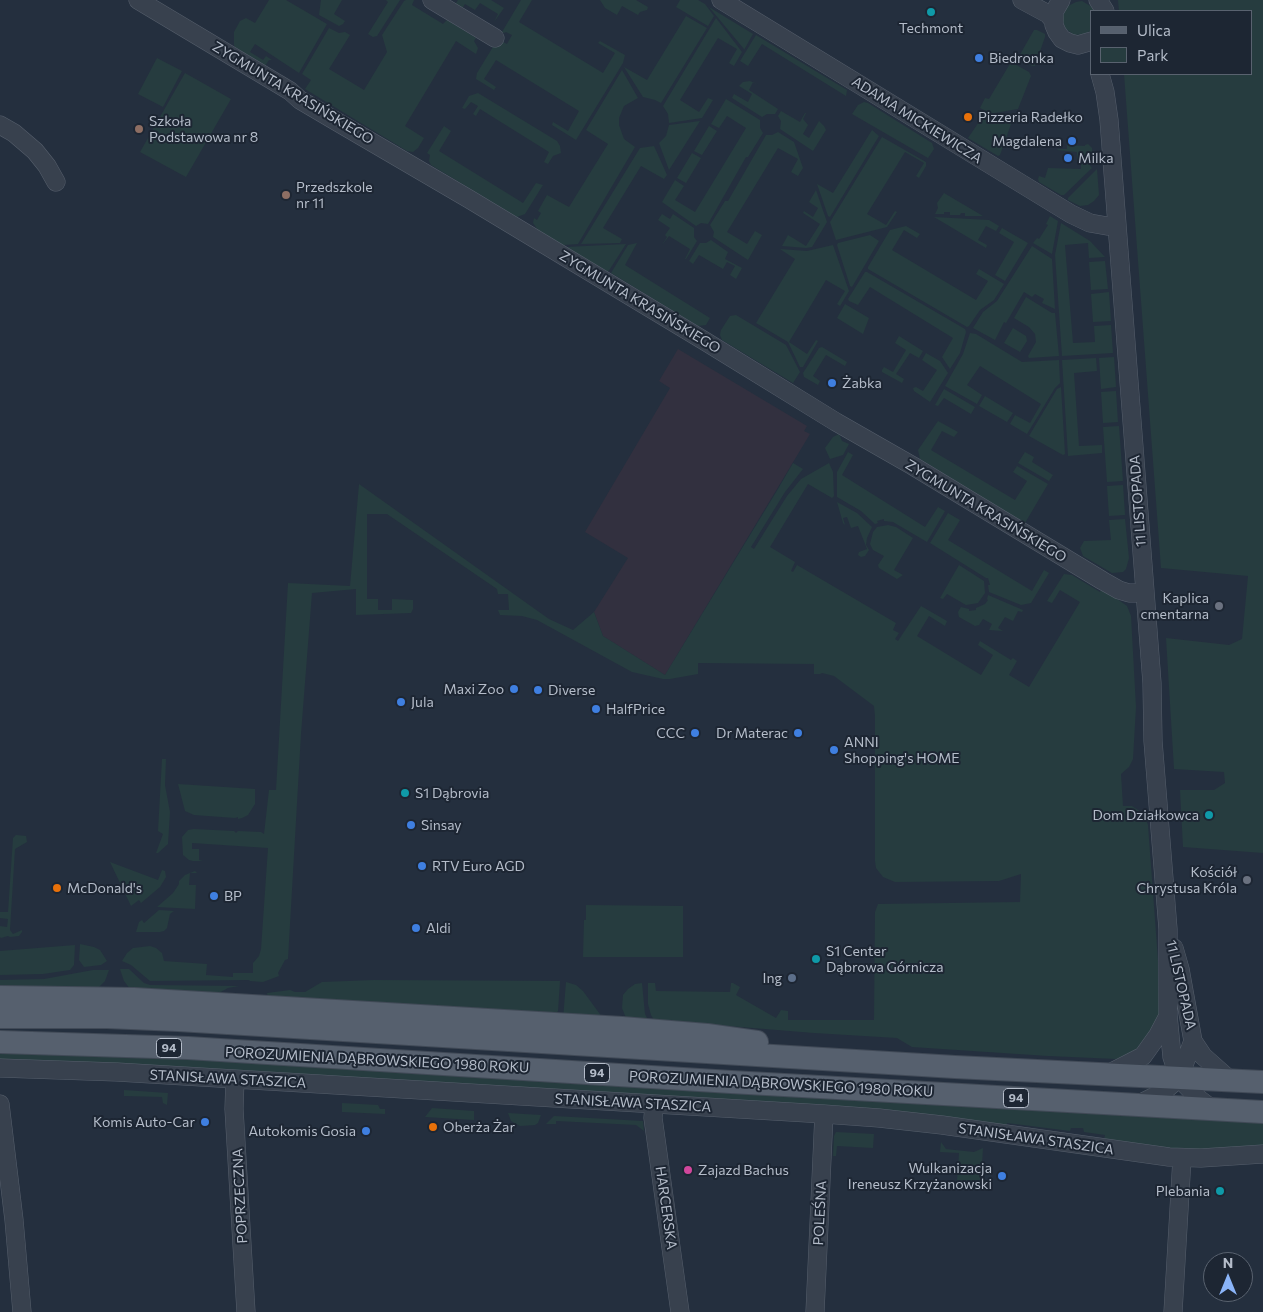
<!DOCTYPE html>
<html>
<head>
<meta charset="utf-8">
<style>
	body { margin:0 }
	#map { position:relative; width:1263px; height:1312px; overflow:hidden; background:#242f3e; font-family:Commissioner,sans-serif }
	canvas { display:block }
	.legend { position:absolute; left:1090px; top:10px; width:162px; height:65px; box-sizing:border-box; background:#1d2633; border:1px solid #59626f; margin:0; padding:6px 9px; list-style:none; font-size:15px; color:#b4bcc9 }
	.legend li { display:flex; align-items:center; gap:10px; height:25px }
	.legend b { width:25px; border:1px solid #59626f }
	.north { position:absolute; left:1203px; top:1252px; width:50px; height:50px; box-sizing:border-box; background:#1d2633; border:1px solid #59626f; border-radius:50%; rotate:0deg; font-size:14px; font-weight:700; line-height:20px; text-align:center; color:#b4bcc9 }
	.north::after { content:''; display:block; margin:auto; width:18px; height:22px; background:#8ab4f8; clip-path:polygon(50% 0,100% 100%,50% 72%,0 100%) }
</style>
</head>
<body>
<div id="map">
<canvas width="1263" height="1312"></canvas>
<ul class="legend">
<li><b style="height:6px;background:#56606e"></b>Ulica</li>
<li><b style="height:14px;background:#263c3f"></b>Park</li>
</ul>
<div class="north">N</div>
</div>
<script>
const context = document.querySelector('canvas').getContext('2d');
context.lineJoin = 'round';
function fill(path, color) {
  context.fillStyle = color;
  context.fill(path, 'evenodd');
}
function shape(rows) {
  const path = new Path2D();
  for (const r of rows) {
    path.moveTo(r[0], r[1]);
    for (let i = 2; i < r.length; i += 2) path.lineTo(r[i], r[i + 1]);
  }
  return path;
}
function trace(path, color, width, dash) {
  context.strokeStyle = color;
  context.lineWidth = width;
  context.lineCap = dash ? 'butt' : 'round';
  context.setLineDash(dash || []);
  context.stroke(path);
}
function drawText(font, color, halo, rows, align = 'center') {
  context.font = font + ' Commissioner,sans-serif';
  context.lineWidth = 4;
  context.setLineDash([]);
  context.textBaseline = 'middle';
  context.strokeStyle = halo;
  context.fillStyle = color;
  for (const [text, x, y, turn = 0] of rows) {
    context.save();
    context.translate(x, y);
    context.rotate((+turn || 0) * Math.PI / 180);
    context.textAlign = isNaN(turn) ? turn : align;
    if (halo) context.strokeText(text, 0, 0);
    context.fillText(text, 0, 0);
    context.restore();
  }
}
const medical = shape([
	[678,349,807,426,804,431,810,434,665,675,603,636,594,612,628,558,585,532,670,388,659,381]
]);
const green = shape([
	[269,0,286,0,327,24,299,73,255,44,250,52,263,60,266,56,272,60,269,60,265,66,235,47,234,45,234,32,240,21,246,18,255,23],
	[321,0,342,0,334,14,345,21,343,24,339,26,319,15],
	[386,0,400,0,377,36,373,37,368,34,388,2],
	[406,0,414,0,412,5,443,24,447,20,476,38,474,41,478,48,476,54,456,41,405,126,424,138,418,148,413,152,407,151,305,89,311,80,302,74,329,28,339,33,345,32,350,35,329,69,364,90,387,52,382,35,404,1],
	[458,0,491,0,504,8,494,22,498,14,480,3,475,10,465,4,462,9,455,5],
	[521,0,532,0,519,22,603,73,615,53,598,43,600,41,625,55,623,63,576,140,552,125,553,122,568,131,579,111,496,60,484,79,496,87,494,90,476,79,477,73,499,37,501,41,507,44,512,35,506,32,504,33,502,32],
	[600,0,636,0,648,7,647,10,640,12,638,15,622,6,617,15,605,8],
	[680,0,698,0,705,4,714,16,708,26,676,7],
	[1118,0,1263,0,1263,853,1183,847,1180,790,1214,790,1225,783,1224,772,1174,769,1166,638,1229,645,1242,639,1248,576,1161,568,1124,74,1252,74,1252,11,1119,11],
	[1082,1,1092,7,1095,11,1092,11,1092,30,1085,34,1074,35,1065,28,1062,18,1066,7,1076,2],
	[709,7,753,34,744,50,744,49],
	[686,16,707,28,661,103,655,100,643,97,624,67,647,80],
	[716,18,742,52,734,66,729,63,737,49,718,38,680,100,699,112,708,98,713,100,702,118,669,123,668,114,663,106],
	[1034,30,1037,30,1045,34,1045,37,1035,66,1032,66,1018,58],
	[756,35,847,90,846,96,762,44,748,66,740,61],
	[157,58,182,71,163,107,138,94],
	[1011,62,1029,72,1031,76,1018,109,983,115,986,111,980,108,985,98,989,99],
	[622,70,638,98,624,106,619,118,619,125,624,139,635,147,578,244,563,245,538,230,533,223,534,218,537,220,541,213,538,211,547,195,569,207,608,144,586,130],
	[185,73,231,99,186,177,140,152],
	[750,81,759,85,753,82,749,90,778,109,775,114,767,114,762,117,732,98,734,94,748,102,752,94,739,86,743,82],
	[478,93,557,141,560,146,561,153,553,156,548,164,544,162,549,152,480,109,476,116,473,114,478,106,471,102,465,109,462,108,469,96],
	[726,99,760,120,760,128,763,133,748,157,746,157,708,224,701,223,696,226,662,202,675,180,684,186,675,200,695,212,746,128,727,116,719,128,711,124],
	[864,102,868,103,932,143,934,149,928,158,852,114,858,105],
	[781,111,800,122,805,113,806,113,803,119,808,125,803,134,809,138,819,121,824,126,826,130,813,151,780,129,781,121,778,116],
	[1015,113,1000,155,998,156,968,138,981,119],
	[700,121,669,170,659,143,666,136,669,125],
	[444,126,451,131,439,151,523,203,536,183,543,185,525,214,517,217,431,165,429,161,430,155,427,153],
	[709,126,717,131,702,155,694,151],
	[872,130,879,136,830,217,828,216,817,184,833,193],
	[778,132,794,142,803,168,798,176,791,172,798,159,778,148,727,232,747,244,755,231,762,235,748,260,713,237,714,232,710,225,725,201,728,201,766,135,772,135],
	[882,137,926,162,926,166,919,178,916,176,924,163,905,152,867,214,886,225,895,211,897,212,887,227,836,240,830,222],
	[1088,144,1092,148,1093,158,1091,160,1077,159,1077,152,1057,150,1058,149,1067,149,1067,145,1085,146,1085,145],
	[654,146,667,175,664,179,641,166,603,228,622,239,620,243,581,244,640,148],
	[692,153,701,158,686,183,677,178],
	[1081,164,1089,164,1092,168,1064,195,1061,195,1039,182,1038,179,1039,176,1045,178,1048,168,1081,169],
	[1097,169,1099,195,1094,201,1088,205,1080,206,1068,200,1068,198],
	[816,190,827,222,812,247,806,248,782,246,788,235,806,246,820,224,803,213,804,211,813,217,818,208,809,202],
	[944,193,983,216,965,216,965,213,961,213,960,215,950,215,950,212,944,212,944,214,935,214,938,208,937,203],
	[662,214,670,219,673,214,694,228,694,237,697,241,686,259,685,259,690,249,669,236,662,245,667,237,665,235,670,228,658,220],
	[1050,216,1058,221,1052,254,1033,243,1037,238,1039,239,1048,225,1046,224],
	[934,217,989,220,999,226,996,231,986,226,978,240,987,245,986,248],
	[1061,223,1090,241,1105,257,1089,258,1088,243,1065,245,1073,343,1095,342,1094,326,1111,325,1113,353,1062,356,1055,255],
	[906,226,920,234,917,238,904,230,892,250,976,300,988,281,976,274,979,269,1004,284,994,300,980,310,969,326,967,327,868,269,868,267,890,230],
	[1002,228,1028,243,1005,281,995,275,1014,242,999,233],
	[870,235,879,241,852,287,850,286,837,245,838,243],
	[711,240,728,252,725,259,742,268,736,279,730,275,735,266,727,262,723,269,699,255,693,264,689,261,700,243,706,243],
	[637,243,625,265,710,318,706,325,698,326,611,273,628,245],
	[626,244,608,272,566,247],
	[833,245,849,291,840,306,837,304,845,291,826,280,789,342,807,354,816,340,818,341,803,367,800,367,788,342,756,323,795,259,780,249,807,251],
	[1032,246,1052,259,1055,309,1042,303,1044,299,1035,294,1032,297,1024,292,1006,323,1004,322,995,340,973,328,983,312,997,301],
	[1105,261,1108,289,1091,290,1089,262],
	[865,272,867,272,965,329,966,332,960,353,950,369,942,357,953,338,870,287,858,305,849,301,848,299],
	[1109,292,1111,321,1093,322,1091,294],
	[1026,297,1052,313,1055,313,1059,356,1029,358,1028,356,1036,342,1035,334,1029,327,1014,318],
	[845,304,869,318,863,334,837,318],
	[736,315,786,345,800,372,793,383,722,340,720,335,721,330,730,316],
	[1013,328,1026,336,1027,341,1020,352,1004,343],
	[970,333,976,334,1022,362,1059,360,1060,383,1055,388,1027,434,1010,424,1015,415,1030,423,1041,404,980,366,967,385,982,395,977,404,945,386,963,354],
	[899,336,923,351,919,358,910,353,896,374,904,379,902,383,882,372,882,370,884,367,893,372,906,350,895,343],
	[822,347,847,362,845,366,826,355,813,376,820,381,818,385,804,377,803,373,819,348],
	[926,353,940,361,948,373,930,402,914,391,913,388,916,387,923,391,937,370,922,360],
	[1114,357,1116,387,1101,389,1099,358],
	[1096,358,1097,371,1074,373,1079,446,1102,445,1102,453,1068,456,1062,360],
	[1061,387,1065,454,1063,455,1029,436,1057,389],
	[944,389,975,407,971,414,944,398,938,406,935,405],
	[1116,391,1118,422,1103,423,1101,392],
	[985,396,1013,413,1007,422,979,406],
	[938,421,958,432,954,437,942,431,931,450,1015,500,1027,481,1013,472,1017,466,1048,484,1025,523,920,459,918,450],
	[1119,426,1123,481,1107,482,1103,427],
	[839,434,842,441,849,444,843,455,830,459,825,448,833,437],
	[848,452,853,455,842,475,925,527,938,507,945,511,927,542,893,522,884,521,884,519,877,521,878,523,875,524,861,511,837,497,837,472],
	[1025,452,1034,457,1032,462,1053,475,1049,481,1018,463],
	[793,463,803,469,785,492,751,547,754,549,787,496,801,479,829,463,833,472,834,496,832,498,808,484,770,547,795,562,791,571,793,572,797,565,896,623,893,630,899,633,895,639,898,641,921,606,947,621,945,626,929,616,917,636,981,675,993,655,978,645,980,641,1011,660,1013,658,1017,661,1009,675,1029,687,1080,602,1060,590,1052,603,1047,601,1064,574,1072,575,1100,592,1102,588,1127,606,1131,616,1136,707,1133,759,1129,767,1121,774,1123,806,1132,806,1138,810,1144,815,1148,825,1158,960,1159,1016,1145,1046,1123,1058,1116,1059,1048,1056,912,1047,897,1038,814,1033,654,1020,651,1015,648,1004,648,983,655,983,656,991,730,992,731,983,733,983,740,987,736,995,776,1018,781,1010,788,1011,788,1020,874,1020,875,912,878,904,1020,902,1021,874,999,881,895,882,883,877,876,868,875,861,875,716,874,706,834,676,822,673,820,674,814,674,814,664,698,663,698,674,670,679,663,679,632,672,537,620,522,616,500,615,498,610,509,610,508,594,498,594,497,589,387,514,367,514,367,599,378,599,378,610,392,610,392,599,413,600,413,609,411,613,356,615,356,589,312,593,301,734,288,959,285,960,278,973,279,976,263,982,250,981,249,980,150,981,131,965,122,961,127,953,133,948,150,946,156,948,162,953,164,961,207,964,206,975,233,977,233,973,253,973,253,963,259,956,261,949,268,848,192,843,192,849,199,849,199,860,203,861,193,861,189,860,183,855,182,837,188,830,194,829,234,831,236,833,238,831,261,832,264,834,269,790,276,790,288,583,350,586,359,484,549,619,573,630,594,612,603,636,665,675,778,489],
	[1123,485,1125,515,1109,516,1107,486],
	[837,502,857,513,872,527,867,538,866,545,869,550,865,556,861,557,858,555,859,552,867,549,858,526,851,528,847,517,843,518,845,525,843,523],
	[948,513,960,520,948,540,1032,591,1044,570,1049,573,1031,603,1021,605,989,592,988,585,990,585,988,578,986,578,930,543],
	[1125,519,1129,558,1126,569,1123,572,1112,573,1083,556,1080,548,1084,541,1111,540,1109,520],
	[888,525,896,527,913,538,894,570,903,575,897,579,879,568,878,565,884,556,873,550,870,544,873,532,877,527],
	[959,565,984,581,985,593,978,603,966,605,947,594,943,599,940,598],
	[988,595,1023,610,1022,612,1018,611,1013,621,1005,617,998,628,1003,631,989,630,992,624,983,619,979,625,975,626,959,617,958,612,961,607,969,609,969,611,976,610,976,608,985,604,988,600,987,599],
	[162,759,166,759,165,785,170,812,168,844,158,853,156,853,163,834,158,831],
	[178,784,255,789,255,804,248,815,242,818,238,819,238,817,235,818,194,815,185,811],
	[16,835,26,836,27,842,15,849,10,930,13,934,22,930,22,932,19,936,10,937,8,936,1,938,0,937,0,926,7,927,8,919,0,918,0,912,8,912,13,838],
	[110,862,158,880,162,870,165,871,166,877,160,887,141,903,139,900,131,906],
	[195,871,197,873,190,873,189,885,196,885,195,909,157,907,173,893,179,884,179,881,185,875],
	[586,905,683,906,683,957,583,957,584,920,586,920],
	[159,910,174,911,170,914,167,928,164,931,160,932,136,932,139,922,142,920,144,923],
	[80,944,94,947,100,950,107,961,101,965,84,967,79,960],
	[75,945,74,965,70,970,43,974,0,975,0,951],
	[120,969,129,969,144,983,150,985,239,986,228,988,213,996,130,989,124,981],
	[93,970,109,970,105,981,98,988,0,992,0,980,44,979],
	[374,980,560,981,558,1011,555,1014,268,998,267,993,290,990,295,992,305,992,322,982],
	[566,982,576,985,583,991,602,1017,563,1019],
	[642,983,645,1014,648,1020,626,1018,622,1008,623,995,628,989,635,984],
	[0,1051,124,1054,1263,1121,1263,1146,1207,1150,1167,1149,1104,1140,1105,1135,1084,1132,1083,1128,1071,1128,1070,1131,1007,1123,1006,1127,0,1060],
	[124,1090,168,1093,167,1105,163,1103,162,1097,124,1096],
	[342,1103,378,1105,380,1109,385,1109,385,1114,342,1112],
	[432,1108,474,1111,474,1120,425,1117],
	[508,1113,541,1115,538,1123,535,1125,520,1126,511,1121],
	[554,1116,643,1121,644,1131,636,1125,556,1121,556,1124,546,1124],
	[836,1132,874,1134,873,1148,837,1146,836,1156,833,1156,834,1136],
	[941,1142,946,1149,974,1152,983,1148,981,1182,957,1181,959,1153,940,1152]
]);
const minor = shape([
	[138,0,290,91,300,100,339,123,469,199,703,340,836,422,913,466,1103,581,1119,590,1129,593,1145,593],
	[432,0,495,38],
	[721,0,1071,214,1090,223,1107,226,1117,225],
	[1022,0,1048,14,1053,20],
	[1061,0,1054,12,1054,25,1057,32,1062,39,1070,43,1078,45,1092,41],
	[1098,0,1105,11],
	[1100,74,1105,92,1109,120,1152,683,1153,741,1168,929,1168,1015,1172,1057,1179,1078,1199,1099,1211,1108],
	[0,125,14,133,35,151,47,166,56,182],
	[1174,948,1180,969,1193,1041,1203,1056,1230,1080],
	[0,1068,117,1072,824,1114,879,1118,942,1125,1169,1157,1201,1158,1263,1154],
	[1106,1075,1143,1056,1158,1035,1168,1016],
	[235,1079,234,1109,246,1312],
	[0,1104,14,1220,22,1312],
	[654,1104,653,1118,680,1312],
	[1137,1105,1163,1092,1179,1078,1193,1041],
	[815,1312,824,1114],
	[1173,1312,1182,1158]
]);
const major = shape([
	[0,997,134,999,622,1028,707,1035,757,1042],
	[0,1017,107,1017,178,1020,955,1067,1263,1082],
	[0,1042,188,1048,731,1082,1263,1112]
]);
const markers = [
	[931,12,5,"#0f9aa8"],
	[979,58,5,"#3f7fe0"],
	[968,117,5,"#e8710a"],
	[139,129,5,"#8d6e63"],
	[1072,141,5,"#3f7fe0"],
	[1068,158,5,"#3f7fe0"],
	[286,195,5,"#8d6e63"],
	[832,383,5,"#3f7fe0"],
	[1219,606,5,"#6b7280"],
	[514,689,5,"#3f7fe0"],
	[538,690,5,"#3f7fe0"],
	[401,702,5,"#3f7fe0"],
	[596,709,5,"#3f7fe0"],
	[695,733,5,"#3f7fe0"],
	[798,733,5,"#3f7fe0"],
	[834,750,5,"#3f7fe0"],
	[405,793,5,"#0f9aa8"],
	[1209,815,5,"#0f9aa8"],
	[411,825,5,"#3f7fe0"],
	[422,866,5,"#3f7fe0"],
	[1247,880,5,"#6b7280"],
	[57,888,5,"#e8710a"],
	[214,896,5,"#3f7fe0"],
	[416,928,5,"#3f7fe0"],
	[816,959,5,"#0f9aa8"],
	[792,978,5,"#5c6f8a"],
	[205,1122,5,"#3f7fe0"],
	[433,1127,5,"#e8710a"],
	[366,1131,5,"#3f7fe0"],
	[688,1170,5,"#d1479c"],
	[1002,1176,5,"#3f7fe0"],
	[1220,1191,5,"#0f9aa8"]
];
const shields = [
	[169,1048,25],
	[597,1073,25],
	[1016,1098,25]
];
const shieldNames = [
	["94",169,1048],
	["94",597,1073],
	["94",1016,1098]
];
const poiNames = [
	["Techmont",931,28,"center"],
	["Biedronka",989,58],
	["Pizzeria Radełko",978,117],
	["Szkoła",149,121],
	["Podstawowa nr 8",149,137],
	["Magdalena",1062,141,"right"],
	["Milka",1078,158],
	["Przedszkole",296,187],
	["nr 11",296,203],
	["Żabka",842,383],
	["Kaplica",1209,598,"right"],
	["cmentarna",1209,614,"right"],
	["Maxi Zoo",504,689,"right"],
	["Diverse",548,690],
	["Jula",411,702],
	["HalfPrice",606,709],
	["CCC",685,733,"right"],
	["Dr Materac",788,733,"right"],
	["ANNI",844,742],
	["Shopping's HOME",844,758],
	["S1 Dąbrovia",415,793],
	["Dom Działkowca",1199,815,"right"],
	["Sinsay",421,825],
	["RTV Euro AGD",432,866],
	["Kościół",1237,872,"right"],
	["Chrystusa Króla",1237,888,"right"],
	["McDonald's",67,888],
	["BP",224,896],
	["Aldi",426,928],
	["S1 Center",826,951],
	["Dąbrowa Górnicza",826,967],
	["Ing",782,978,"right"],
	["Komis Auto-Car",195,1122,"right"],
	["Oberża Żar",443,1127],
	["Autokomis Gosia",356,1131,"right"],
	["Wulkanizacja",992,1168,"right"],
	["Ireneusz Krzyżanowski",992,1184,"right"],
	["Zajazd Bachus",698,1170],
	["Plebania",1210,1191,"right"]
];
const streetNames = [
	["ZYGMUNTA KRASIŃSKIEGO",293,93,31],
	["ADAMA MICKIEWICZA",917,120,32],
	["ZYGMUNTA KRASIŃSKIEGO",640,302,31],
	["11 LISTOPADA",1138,501,-94],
	["ZYGMUNTA KRASIŃSKIEGO",986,511,31],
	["11 LISTOPADA",1181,985,77],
	["POROZUMIENIA DĄBROWSKIEGO 1980 ROKU",377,1060,3],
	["STANISŁAWA STASZICA",228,1079,3],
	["POROZUMIENIA DĄBROWSKIEGO 1980 ROKU",781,1084,3],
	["STANISŁAWA STASZICA",633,1103,3],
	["STANISŁAWA STASZICA",1036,1139,8],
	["POPRZECZNA",240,1196,-93],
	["HARCERSKA",666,1208,82],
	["POLEŚNA",820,1213,-87]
];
fill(medical, '#32303f');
fill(green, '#263c3f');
trace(minor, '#565f6c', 19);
trace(major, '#414a57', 24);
trace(minor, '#38414e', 18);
trace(major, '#56606e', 22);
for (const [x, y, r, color] of markers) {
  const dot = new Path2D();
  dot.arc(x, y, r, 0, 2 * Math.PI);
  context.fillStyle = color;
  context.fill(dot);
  trace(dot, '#1d2633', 2);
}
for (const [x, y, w] of shields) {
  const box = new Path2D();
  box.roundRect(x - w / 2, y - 9.5, w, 19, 4);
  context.fillStyle = '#1d2633';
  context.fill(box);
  trace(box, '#b4bcc9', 1);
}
drawText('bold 12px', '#b4bcc9', null, shieldNames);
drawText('14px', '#b4bcc9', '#1d2633', poiNames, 'left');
drawText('14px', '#b4bcc9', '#1d2633', streetNames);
</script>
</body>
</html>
